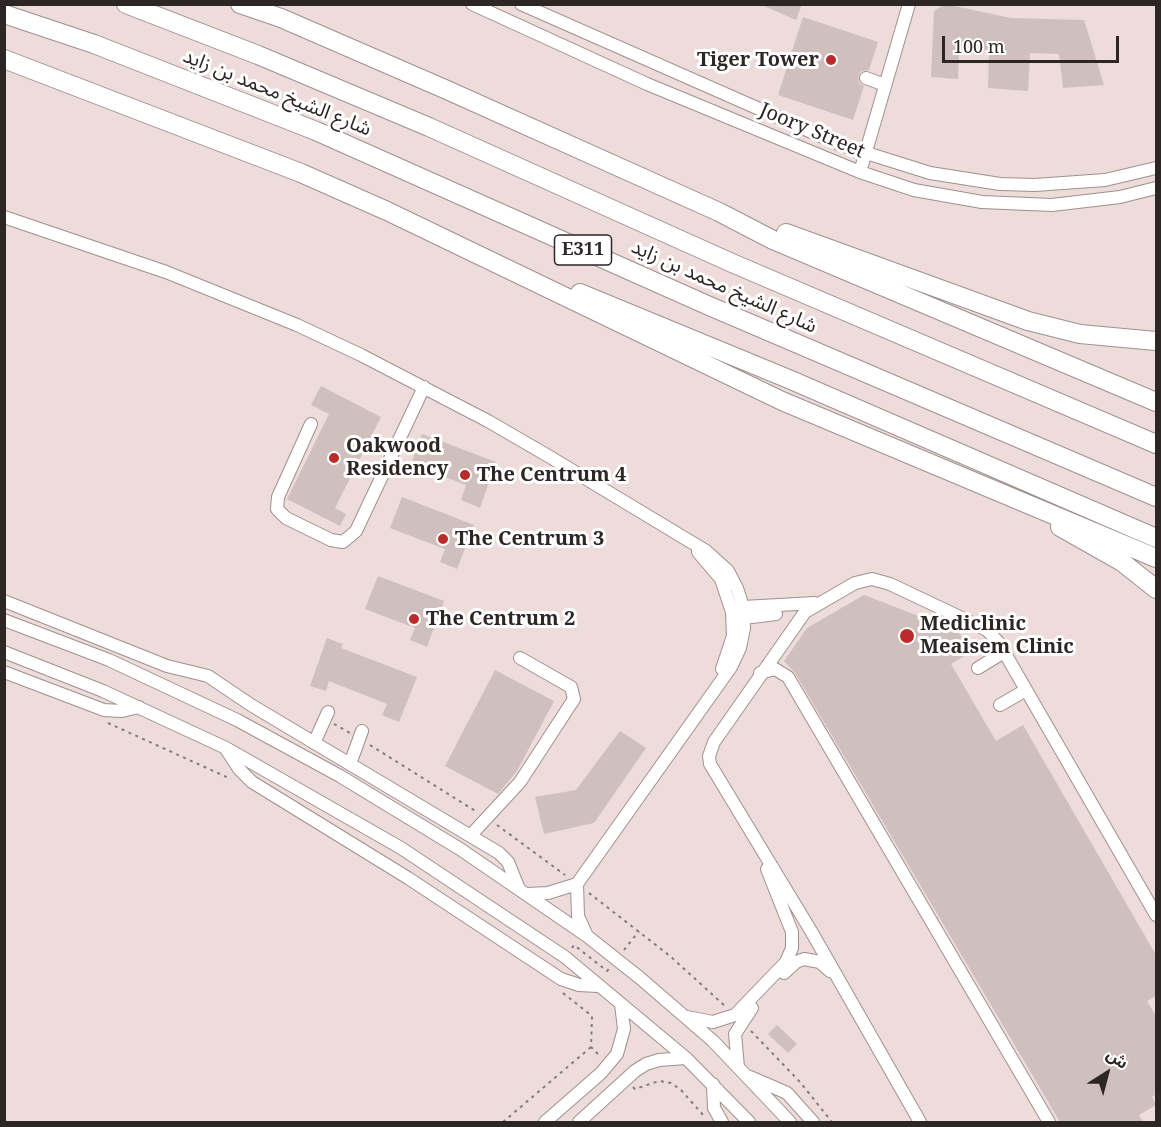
<!DOCTYPE html>
<html>
<head>
<meta charset="utf-8">
<style>
	body { margin:0 }
	#map { position:relative; width:1161px; height:1127px; overflow:hidden; background:#eddcda; font-family:"Noto Serif","Noto Sans Arabic",serif }
	canvas { display:block }
	.frame { position:absolute; inset:0; border:6px solid #2c2625; pointer-events:none }
	.north { position:absolute; left:1077px; top:1043px; width:60px; height:60px; -webkit-text-stroke:4px #fff; paint-order:stroke; rotate:36deg; font-size:16px; font-weight:700; line-height:24px; text-align:center; color:#2c2625 }
	.north::after { content:''; display:block; margin:auto; width:21px; height:27px; background:#2c2625; clip-path:polygon(50% 0,100% 100%,50% 72%,0 100%) }
	.scale { position:absolute; left:942px; top:36px; width:177px; height:27px; box-sizing:border-box; border:3px solid #2c2625; border-top:0; padding-left:8px; font-size:18px; line-height:21px; white-space:nowrap; color:#2c2625; -webkit-text-stroke:4px #fff; paint-order:stroke }
</style>
</head>
<body>
<div id="map">
<canvas width="1161" height="1127"></canvas>
<div class="frame"></div>
<div class="north">ش</div>
<div class="scale">100 m</div>
</div>
<script>
const context = document.querySelector('canvas').getContext('2d');
context.lineJoin = 'round';
function fill(path, color) {
  context.fillStyle = color;
  context.fill(path, 'evenodd');
}
function shape(rows) {
  const path = new Path2D();
  for (const r of rows) {
    path.moveTo(r[0], r[1]);
    for (let i = 2; i < r.length; i += 2) path.lineTo(r[i], r[i + 1]);
  }
  return path;
}
function trace(path, color, width, dash) {
  context.strokeStyle = color;
  context.lineWidth = width;
  context.lineCap = dash ? 'butt' : 'round';
  context.setLineDash(dash || []);
  context.stroke(path);
}
function drawText(font, color, halo, rows, align = 'center') {
  context.font = font + ' "Noto Serif","Noto Sans Arabic",serif';
  context.lineWidth = 6;
  context.setLineDash([]);
  context.textBaseline = 'middle';
  context.strokeStyle = halo;
  context.fillStyle = color;
  for (const [text, x, y, turn = 0] of rows) {
    context.save();
    context.translate(x, y);
    context.rotate((+turn || 0) * Math.PI / 180);
    context.textAlign = isNaN(turn) ? turn : align;
    if (halo) context.strokeText(text, 0, 0);
    context.fillText(text, 0, 0);
    context.restore();
  }
}
const building = shape([
	[760,4,802,4,796,20],
	[945,4,1011,18,1084,20,1104,85,1063,88,1059,54,1030,53,1028,91,988,88,989,50,959,49,958,79,931,77,934,11],
	[803,17,878,42,869,70,861,71,858,76,859,83,864,86,853,120,778,95],
	[321,386,381,417,335,508,346,514,340,526,287,499,329,414,311,405],
	[422,434,496,462,480,508,461,500,466,485,411,464],
	[402,497,474,525,457,569,440,562,445,549,390,528],
	[378,576,444,601,427,647,410,640,415,628,365,609],
	[864,595,958,631,971,652,951,664,996,741,1023,725,1156,955,1156,996,1147,1001,1156,1016,1156,1094,1152,1097,1156,1105,1139,1115,1143,1122,1060,1122,795,673,784,661,807,628],
	[327,638,343,644,341,648,417,677,399,722,382,715,387,704,329,681,326,691,310,686],
	[495,670,554,701,517,771,498,794,445,766],
	[620,731,646,748,594,823,544,834,535,797,576,790],
	[777,1025,797,1044,788,1053,768,1034]
]);
const path = shape([
	[108,723,231,779],
	[334,724,350,733],
	[370,745,477,812],
	[497,825,565,875],
	[589,893,670,956,725,1006],
	[572,948,574,945,607,971,609,969],
	[624,950,639,931],
	[563,993,592,1016,591,1047,600,1056],
	[751,1031,800,1082,832,1122],
	[633,1087,635,1089,659,1081,671,1083,681,1090,704,1116],
	[503,1122,591,1047]
]);
const minor = shape([
	[472,4,647,84,860,172,914,190,982,202,1052,205,1120,197,1156,188],
	[521,4,841,145,930,173,1000,184,1035,185,1105,180,1156,168],
	[866,78,885,85],
	[860,172,909,4],
	[4,217,166,272,297,325,361,355,488,421,550,457,706,551,728,571,737,588,743,607,744,628,740,648,731,667,577,884,578,916,587,936],
	[311,424,278,497,277,509,286,518,331,540,343,542,356,531,424,387],
	[698,552,721,579,732,612,733,636,722,669],
	[4,601,167,666,208,676,251,705,499,853,508,862,519,889],
	[743,607,815,603],
	[744,618,776,614],
	[4,620,109,660,237,720,340,776,460,849,587,936,640,978,713,1041,790,1122],
	[4,652,103,691,226,748,401,848,565,957,686,1058,749,1122],
	[978,668,1004,652],
	[4,672,104,710,122,711,139,707],
	[760,673,775,669,788,677,1049,1122],
	[1000,705,1026,690],
	[314,743,328,712],
	[226,749,239,769,252,782,408,878,561,979,579,985,598,986],
	[350,764,362,731],
	[471,835,520,782,574,699,571,687,520,658],
	[527,894,548,893,577,884],
	[784,973,796,962,804,959,820,962,830,971],
	[687,1017,713,1022,735,1015,786,962,792,948,792,932,767,869],
	[738,1067,735,1034,752,1008],
	[750,1077,787,1093,813,1122],
	[713,1084,714,1108,722,1122],
	[545,1122,601,1073,617,1054,624,1029,621,1004],
	[579,1122,635,1071,646,1064,659,1060,686,1058],
	[920,1122,811,931,710,764,709,756,714,742,805,612,855,583,872,579,890,584,987,630,999,643,1156,915]
]);
const highway = shape([
	[126,4,258,55,429,127,732,263,1156,444],
	[240,4,281,18,447,90,719,212,773,240,1156,402],
	[4,14,94,44,316,131,707,305,1156,497],
	[4,59,301,173,387,211,782,401,1156,558],
	[786,233,1028,321,1080,334,1156,341],
	[580,293,791,380,1156,538],
	[1060,527,1122,562,1156,589]
]);
const markers = [
	[831,60,6,"#bb2b2b"],
	[334,458,6,"#bb2b2b"],
	[465,475,6,"#bb2b2b"],
	[443,539,6,"#bb2b2b"],
	[414,619,6,"#bb2b2b"],
	[907,636,8,"#bb2b2b"]
];
const shields = [
	[583,250,57]
];
const shieldNames = [
	["E311",583,250]
];
const poiNames = [
	["Tiger Tower",819,60,"right"],
	["Oakwood",346,446],
	["Residency",346,469],
	["The Centrum 4",477,475],
	["The Centrum 3",455,539],
	["The Centrum 2",426,619],
	["Mediclinic",920,624],
	["Meaisem Clinic",920,647]
];
const streetNames = [
	["شارع الشيخ محمد بن زايد",277,93,22],
	["Joory Street",812,131,23],
	["شارع الشيخ محمد بن زايد",724,287,24]
];
fill(building, '#cfbfbd');
trace(minor, '#9f908e', 14);
trace(highway, '#9f908e', 20);
trace(path, '#857a78', 2, [3, 4.5]);
trace(minor, '#fff', 12);
trace(highway, '#fff', 18);
for (const [x, y, r, color] of markers) {
  const dot = new Path2D();
  dot.arc(x, y, r, 0, 2 * Math.PI);
  context.fillStyle = color;
  context.fill(dot);
  trace(dot, '#fff', 2);
}
for (const [x, y, w] of shields) {
  const box = new Path2D();
  box.roundRect(x - w / 2, y - 15, w, 30, 4.5);
  context.fillStyle = '#fff';
  context.fill(box);
  trace(box, '#2c2625', 1.5);
}
drawText('bold 18px', '#2c2625', null, shieldNames);
drawText('bold 20px', '#2c2625', '#fff', poiNames, 'left');
drawText('20px', '#2c2625', '#fff', streetNames);
</script>
</body>
</html>
